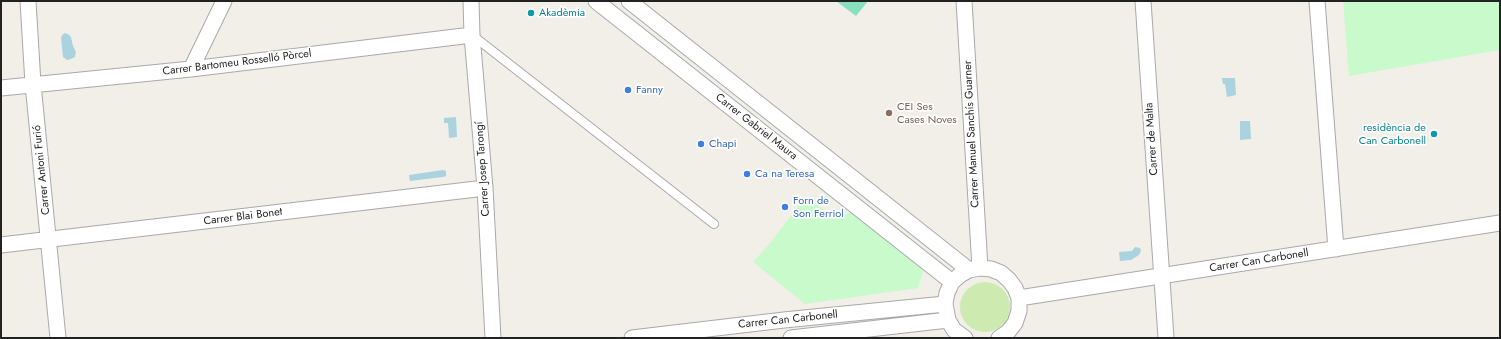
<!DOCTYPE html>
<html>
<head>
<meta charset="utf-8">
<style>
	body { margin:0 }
	#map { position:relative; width:1501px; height:339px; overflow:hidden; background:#f2efe9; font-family:Jost,sans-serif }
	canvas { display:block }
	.frame { position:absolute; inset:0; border:2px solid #222; pointer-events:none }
</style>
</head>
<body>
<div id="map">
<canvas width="1501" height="339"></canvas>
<div class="frame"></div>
</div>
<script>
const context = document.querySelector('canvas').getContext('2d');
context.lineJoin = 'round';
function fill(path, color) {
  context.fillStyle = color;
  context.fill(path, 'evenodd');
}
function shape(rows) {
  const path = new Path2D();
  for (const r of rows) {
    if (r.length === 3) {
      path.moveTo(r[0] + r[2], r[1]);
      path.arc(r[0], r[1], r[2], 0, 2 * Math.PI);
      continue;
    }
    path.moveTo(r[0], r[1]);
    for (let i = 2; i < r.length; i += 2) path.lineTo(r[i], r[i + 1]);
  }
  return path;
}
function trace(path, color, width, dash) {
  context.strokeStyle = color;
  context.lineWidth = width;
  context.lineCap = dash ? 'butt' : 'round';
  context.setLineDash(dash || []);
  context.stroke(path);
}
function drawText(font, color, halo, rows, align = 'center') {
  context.font = font + ' Jost,sans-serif';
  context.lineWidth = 3.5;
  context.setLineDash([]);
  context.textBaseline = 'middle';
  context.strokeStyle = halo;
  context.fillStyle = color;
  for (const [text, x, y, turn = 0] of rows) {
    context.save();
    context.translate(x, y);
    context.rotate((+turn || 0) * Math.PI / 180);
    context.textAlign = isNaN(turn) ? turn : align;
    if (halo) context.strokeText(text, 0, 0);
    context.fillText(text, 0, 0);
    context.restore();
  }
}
const grass = shape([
	[985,307,25]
]);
const park = shape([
	[1343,1,1500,1,1500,50,1349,76],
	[806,196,830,215,852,213,924,268,918,288,805,304,753,262,770,243]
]);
const pitch = shape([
	[836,1,868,1,856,16]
]);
const water = shape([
	[65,33,68,34,71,37,73,46,76,52,75,57,71,59,67,60,63,57,61,38,62,35],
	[1222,78,1235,78,1236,95,1227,97,1225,84,1223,84],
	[456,117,457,137,449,138,448,123,444,123,444,118],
	[1240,121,1250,121,1251,139,1240,140],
	[443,170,446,171,446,176,443,177,410,181,409,175],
	[1135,247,1140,248,1141,251,1139,255,1131,260,1120,261,1119,252,1132,251]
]);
const lane = shape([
	[472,35,714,224]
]);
const street = shape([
	[28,1,33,84,58,338],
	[471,1,472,35,485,188,493,338],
	[596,1,952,282],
	[629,1,969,270],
	[964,1,980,268],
	[1143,1,1166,338],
	[1317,1,1336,249],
	[191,69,224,1],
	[1,88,191,69,472,35],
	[1,245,485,188],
	[1019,298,1500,223],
	[632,338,784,320,945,304],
	[791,338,948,320],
	[965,338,954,330,948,320,945,304,947,293,952,282,960,275,969,270,980,268,991,269,1001,273,1009,280,1015,288,1019,298,1019,311,1015,323,1008,332,999,338]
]);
const markers = [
	[531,13,4,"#0f9aa8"],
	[628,90,4,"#3f7fe0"],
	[889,113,4,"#8d6e63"],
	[1434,134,4,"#0f9aa8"],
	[701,144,4,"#3f7fe0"],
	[747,174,4,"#3f7fe0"],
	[785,207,4,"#3f7fe0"]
];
const cultureNames = [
	["Akadèmia",539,13],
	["residència de",1426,128,"right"],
	["Can Carbonell",1426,141,"right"]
];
const streetNames = [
	["Carrer Bartomeu Rosselló Pòrcel",237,63,-7],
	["Carrer Gabriel Maura",756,127,38],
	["Carrer Manuel Sanchís Guarner",972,134,-93],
	["Carrer de Malta",1152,139,-94],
	["Carrer Josep Tarongí",483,169,-94],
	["Carrer Antoni Furió",42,170,-96],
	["Carrer Blai Bonet",243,217,-7],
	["Carrer Can Carbonell",1259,261,-9],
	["Carrer Can Carbonell",788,320,-6]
];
const shopNames = [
	["Fanny",636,90],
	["Chapi",709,144],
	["Ca na Teresa",755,174],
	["Forn de",793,201],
	["Son Ferriol",793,214]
];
const educationNames = [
	["CEI Ses",897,107],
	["Cases Noves",897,120]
];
fill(grass, '#cdebb0');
fill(park, '#c8facc');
fill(pitch, '#88e0be');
fill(water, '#aad3df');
trace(lane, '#a9a9a9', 10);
trace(street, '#a9a9a9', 17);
trace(lane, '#fff', 8);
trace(street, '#fff', 15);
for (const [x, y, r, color] of markers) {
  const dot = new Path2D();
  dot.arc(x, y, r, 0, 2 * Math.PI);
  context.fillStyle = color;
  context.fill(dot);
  trace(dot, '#fff', 1.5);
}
drawText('11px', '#0d838f', '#fff', cultureNames, 'left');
drawText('11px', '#222', '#fff', streetNames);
drawText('11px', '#366cbe', '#fff', shopNames, 'left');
drawText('11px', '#785e54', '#fff', educationNames, 'left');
</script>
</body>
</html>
